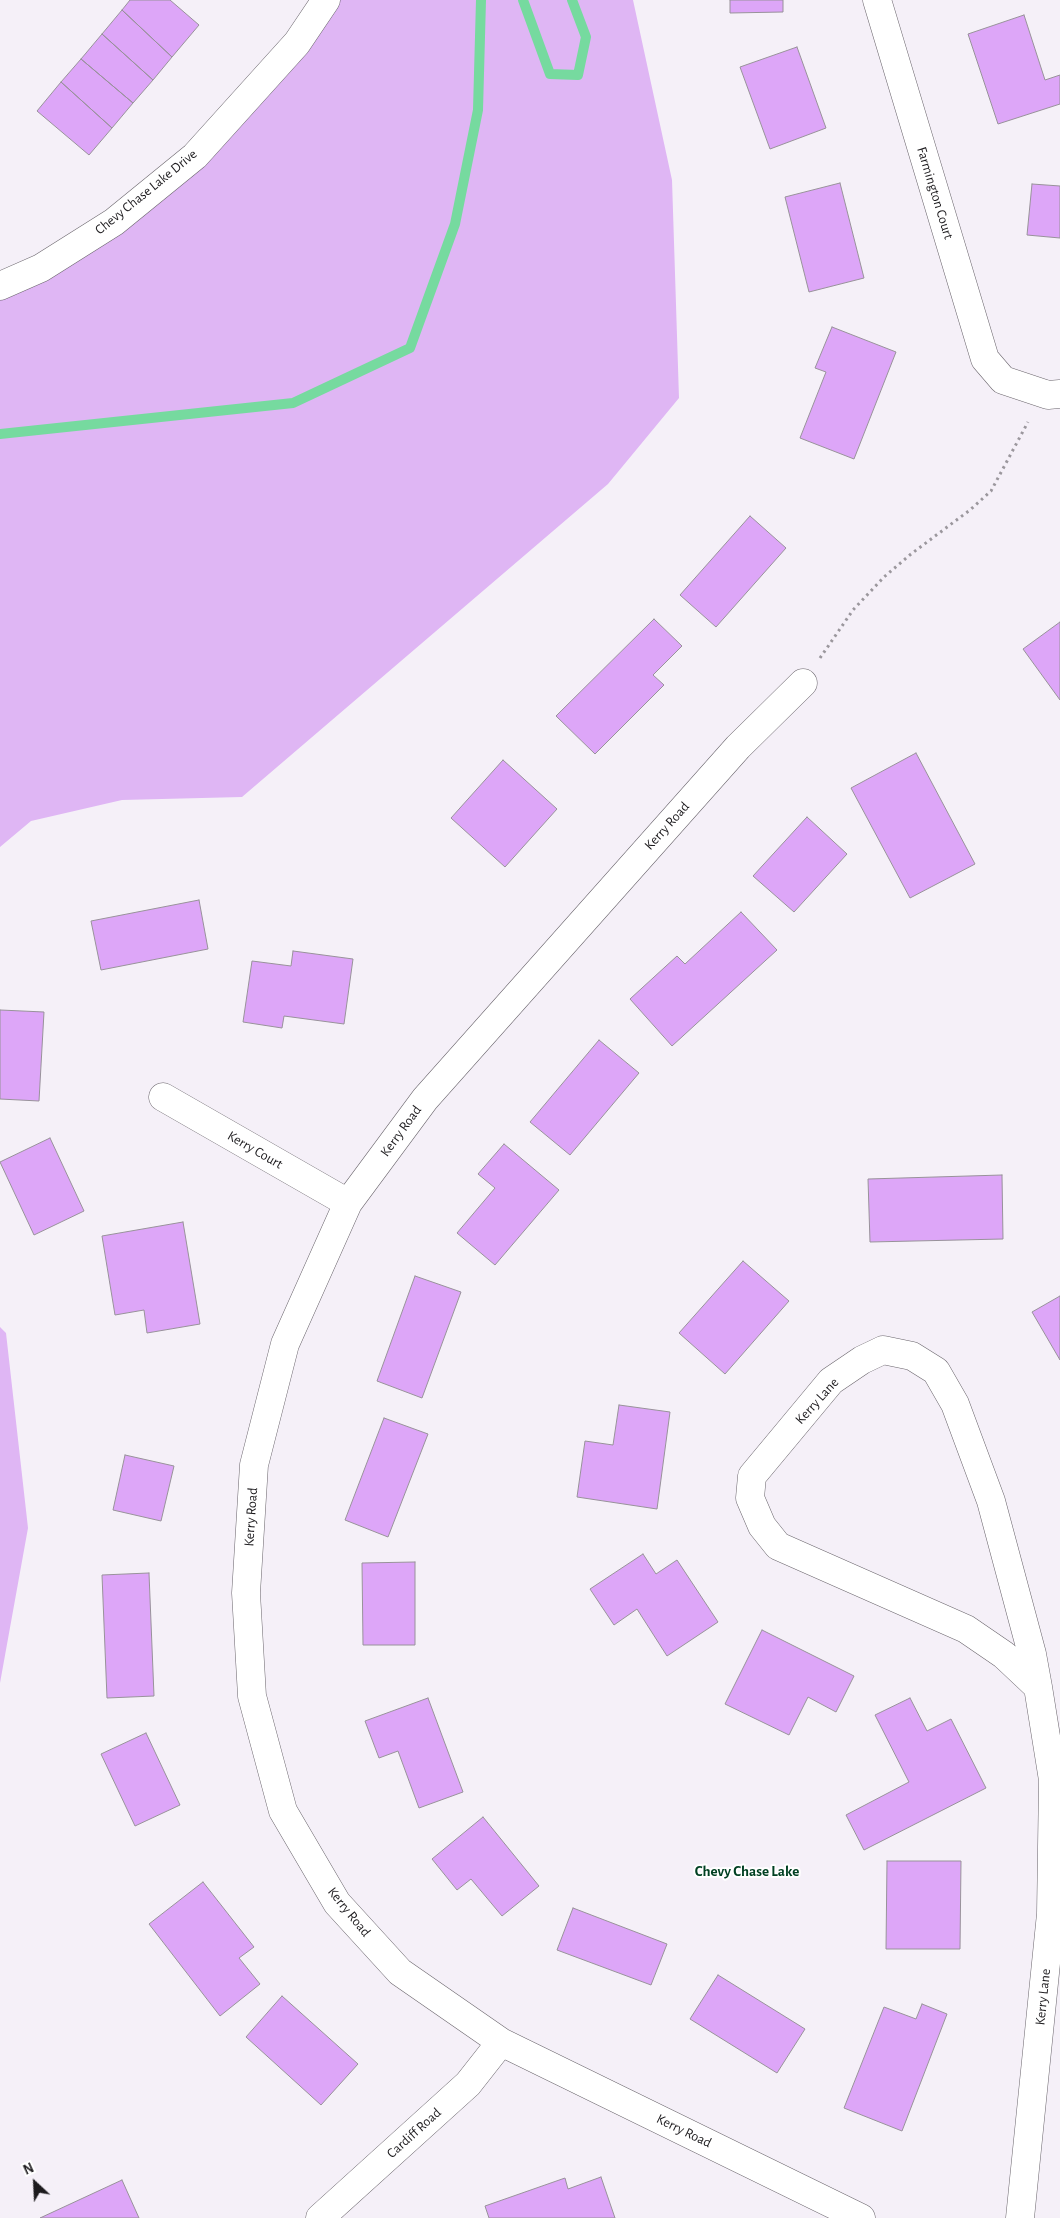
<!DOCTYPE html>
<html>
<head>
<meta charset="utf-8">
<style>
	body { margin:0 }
	#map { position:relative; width:1060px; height:2218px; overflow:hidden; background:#f5f0f8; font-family:"Alegreya Sans",sans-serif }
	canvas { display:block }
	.north { position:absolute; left:10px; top:2158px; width:50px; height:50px; -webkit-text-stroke:4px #fff; paint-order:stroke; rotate:335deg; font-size:14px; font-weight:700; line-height:20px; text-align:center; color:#1d1b1e }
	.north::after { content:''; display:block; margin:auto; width:18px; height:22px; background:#1d1b1e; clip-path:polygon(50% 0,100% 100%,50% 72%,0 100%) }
</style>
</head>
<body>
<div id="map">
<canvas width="1060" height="2218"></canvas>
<div class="north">N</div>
</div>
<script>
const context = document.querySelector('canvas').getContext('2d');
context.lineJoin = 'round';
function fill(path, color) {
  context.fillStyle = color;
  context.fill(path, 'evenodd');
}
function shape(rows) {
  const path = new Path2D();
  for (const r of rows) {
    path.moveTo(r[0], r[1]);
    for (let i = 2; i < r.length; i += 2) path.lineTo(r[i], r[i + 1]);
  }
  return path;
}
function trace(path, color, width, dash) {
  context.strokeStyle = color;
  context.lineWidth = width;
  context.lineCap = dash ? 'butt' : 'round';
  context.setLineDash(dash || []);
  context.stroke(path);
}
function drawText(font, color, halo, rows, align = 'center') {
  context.font = font + ' "Alegreya Sans",sans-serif';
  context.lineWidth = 4;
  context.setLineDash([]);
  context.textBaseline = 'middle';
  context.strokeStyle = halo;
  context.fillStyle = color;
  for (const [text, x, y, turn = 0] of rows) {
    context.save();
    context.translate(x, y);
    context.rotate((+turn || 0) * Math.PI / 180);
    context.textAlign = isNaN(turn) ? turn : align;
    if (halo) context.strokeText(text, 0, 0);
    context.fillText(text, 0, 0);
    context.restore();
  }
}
const green = shape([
	[326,0,633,0,672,180,679,398,608,484,242,797,122,800,31,821,0,847,0,286,114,222],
	[0,1327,6,1333,28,1528,0,1683]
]);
const stream = shape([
	[523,0,550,74,578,75,586,37,572,0],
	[0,434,293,403,410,348,455,224,478,110,481,0]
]);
const building = shape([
	[130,0,170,0,199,25,172,57,122,10,130,0],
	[730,0,783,0,783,12,730,13,730,0],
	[122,10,172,57,153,80,102,34,122,10],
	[1024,15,1045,80,1060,75,1060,104,998,124,968,34,1024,15],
	[102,34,153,80,133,103,81,59,102,34],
	[797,47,826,128,770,149,740,67,797,47],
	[81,59,133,103,112,128,61,82,81,59],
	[61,82,112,128,89,155,37,111,61,82],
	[840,183,864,278,809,292,785,197,840,183],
	[1032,184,1060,186,1060,238,1027,235,1032,184],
	[832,327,896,352,854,459,800,438,826,372,815,368,832,327],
	[750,516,786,548,716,627,680,595,750,516],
	[654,619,682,646,653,675,664,685,595,754,556,716,654,619],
	[1060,622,1060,700,1023,649,1060,622],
	[916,753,975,864,910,898,851,788,916,753],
	[503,760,557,809,505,867,451,818,503,760],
	[807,817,847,854,794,912,753,876,807,817],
	[199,900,208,949,101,970,91,921,199,900],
	[741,912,777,950,672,1046,630,999,677,956,685,964,741,912],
	[293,951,353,959,344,1024,284,1016,282,1028,243,1022,252,961,291,966,293,951],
	[0,1010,44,1012,39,1101,0,1099,0,1010],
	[599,1040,639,1073,570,1155,530,1122,599,1040],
	[50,1138,84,1211,34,1235,0,1162,50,1138],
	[504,1144,559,1190,495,1265,457,1233,495,1188,478,1174,504,1144],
	[1002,1175,1003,1239,870,1242,868,1179,1002,1175],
	[183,1222,200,1324,147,1333,144,1310,115,1315,102,1236,183,1222],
	[743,1261,789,1301,725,1374,679,1333,743,1261],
	[415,1276,461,1292,422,1398,377,1381,415,1276],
	[1060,1296,1060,1360,1032,1312,1060,1296],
	[619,1405,670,1412,657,1509,577,1497,585,1441,613,1445,619,1405],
	[384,1418,428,1434,388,1537,345,1520,384,1418],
	[125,1455,174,1466,161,1521,113,1510,125,1455],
	[643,1554,656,1574,677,1560,718,1622,667,1656,637,1609,614,1625,590,1589,643,1554],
	[415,1562,415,1645,363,1645,362,1563,415,1562],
	[149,1573,154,1696,107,1698,102,1575,149,1573],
	[762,1630,854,1676,836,1712,808,1697,789,1735,725,1704,762,1630],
	[428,1698,463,1792,419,1808,398,1751,379,1758,365,1721,428,1698],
	[910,1698,927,1731,951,1719,986,1788,864,1850,846,1815,909,1782,875,1715,910,1698],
	[146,1733,180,1805,135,1826,101,1754,146,1733],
	[483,1817,539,1886,502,1916,471,1879,457,1890,432,1859,483,1817],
	[887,1861,961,1861,960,1949,886,1949,887,1861],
	[203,1882,254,1947,239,1958,260,1984,220,2016,149,1924,203,1882],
	[573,1908,667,1944,651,1985,557,1950,573,1908],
	[718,1975,805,2029,777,2073,690,2019,718,1975],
	[282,1996,358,2064,321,2105,246,2037,282,1996],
	[922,2004,947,2014,902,2131,844,2108,884,2007,916,2019,922,2004],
	[601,2177,615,2218,489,2218,485,2206,565,2178,568,2189,601,2177],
	[122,2180,139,2218,40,2218,122,2180]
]);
const path = shape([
	[820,658,853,610,884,577,911,554,970,510,991,491,1028,422]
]);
const minor = shape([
	[877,0,985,359,1003,380,1048,395,1060,394],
	[0,286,41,268,114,222,195,156,297,43,326,0],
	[803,683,738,747,425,1099,348,1203,285,1344,254,1465,246,1593,252,1696,283,1811,337,1903,400,1972,501,2042,861,2218],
	[163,1097,348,1203],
	[320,2218,468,2084,501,2042],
	[1020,2218,1051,1914,1053,1780,1038,1687,1032,1654,991,1501,955,1404,936,1371,912,1356,883,1350,862,1360,831,1381,752,1476,750,1498,762,1526,778,1546,966,1629,1004,1655,1038,1687]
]);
const streetNames = [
	["Chevy Chase Lake Drive",146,192,-39],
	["Farmington Court",935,193,73],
	["Kerry Road",667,826,-48],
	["Kerry Road",401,1131,-54],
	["Kerry Court",255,1150,30],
	["Kerry Lane",817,1401,-48],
	["Kerry Road",251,1517,-86],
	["Kerry Road",349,1912,51],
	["Kerry Lane",1043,1997,-84],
	["Kerry Road",684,2131,26],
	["Cardiff Road",414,2133,-42]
];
const neighbourhoodNames = [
	["Chevy Chase Lake",747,1871]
];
fill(green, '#dfb6f4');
trace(stream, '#76da9f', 10);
fill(building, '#dda6f8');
trace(building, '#98929a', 1);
trace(minor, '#6a656c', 29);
trace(path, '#9b979d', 3, [2.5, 4]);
trace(minor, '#fff', 28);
drawText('14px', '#1d1b1e', '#fff', streetNames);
drawText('bold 15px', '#004022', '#fff', neighbourhoodNames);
</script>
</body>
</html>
